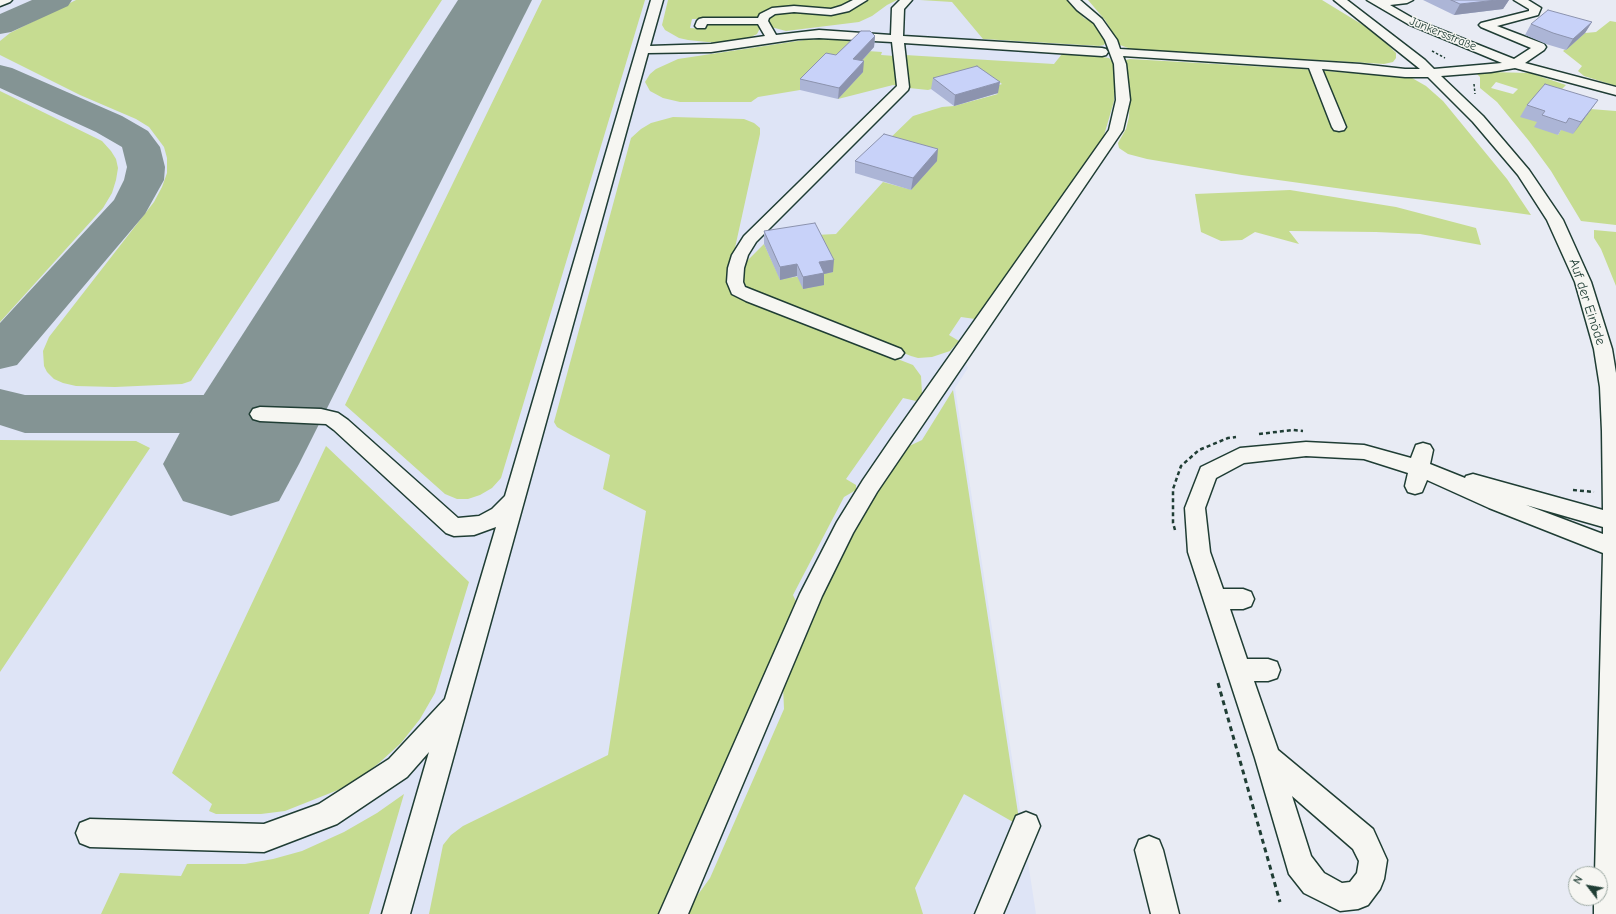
<!DOCTYPE html>
<html>
<head>
<meta charset="utf-8">
<style>
	body { margin:0 }
	#map { position:relative; width:1616px; height:914px; overflow:hidden; background:#e8ebf4; font-family:"Comic Neue",sans-serif }
	canvas { display:block }
	.north { position:absolute; left:1568px; top:866px; width:40px; height:40px; box-sizing:border-box; background:#f6f6f2; border:1px solid #a0aca6; border-radius:50%; rotate:301deg; font-size:11px; font-weight:700; line-height:16px; text-align:center; color:#1f3d34 }
	.north::after { content:''; display:block; margin:auto; width:14px; height:18px; background:#1f3d34; clip-path:polygon(50% 0,100% 100%,50% 72%,0 100%) }
</style>
</head>
<body>
<div id="map">
<canvas width="1616" height="914"></canvas>
<div class="north">N</div>
</div>
<script>
const context = document.querySelector('canvas').getContext('2d');
context.lineJoin = 'round';
function fill(path, color) {
  context.fillStyle = color;
  context.fill(path, 'evenodd');
}
function shape(rows) {
  const path = new Path2D();
  for (const r of rows) {
    path.moveTo(r[0], r[1]);
    for (let i = 2; i < r.length; i += 2) path.lineTo(r[i], r[i + 1]);
  }
  return path;
}
function trace(path, color, width, dash) {
  context.strokeStyle = color;
  context.lineWidth = width;
  context.lineCap = dash ? 'butt' : 'round';
  context.setLineDash(dash || []);
  context.stroke(path);
}
function drawText(font, color, halo, rows, align = 'center') {
  context.font = font + ' "Comic Neue",sans-serif';
  context.lineWidth = 3;
  context.setLineDash([]);
  context.textBaseline = 'middle';
  context.strokeStyle = halo;
  context.fillStyle = color;
  for (const [text, x, y, turn = 0] of rows) {
    context.save();
    context.translate(x, y);
    context.rotate((+turn || 0) * Math.PI / 180);
    context.textAlign = isNaN(turn) ? turn : align;
    if (halo) context.strokeText(text, 0, 0);
    context.fillText(text, 0, 0);
    context.restore();
  }
}
const built = shape([
	[0,0,1065,0,1104,45,1124,58,1123,67,1123,119,963,356,968,368,955,388,1036,914,0,914]
]);
const green = shape([
	[76,0,442,0,191,381,182,384,115,387,76,386,63,383,54,379,47,372,44,366,43,351,49,337,154,202,162,187,167,173,167,158,164,147,149,127,136,119,80,95,0,55,0,41,10,33],
	[542,0,645,0,501,478,492,488,480,495,468,499,457,499,445,494,345,405],
	[668,0,855,0,836,9,778,7,770,9,759,17,750,19,692,19,690,28,704,29,705,24,755,23,759,25,760,28,757,34,751,37,717,43,688,40,679,38,665,30,662,25],
	[868,0,897,0,887,5,872,16,859,22,786,31,771,27,768,23,768,19,773,14,783,11,826,14,840,13,848,11],
	[920,0,1068,0,1084,18,1096,24,1106,42,1104,45,1099,46,983,39,952,2],
	[1088,0,1322,0,1376,33,1396,53,1396,58,1393,62,1384,64,1368,63,1131,49,1120,45,1105,20],
	[1610,21,1616,22,1616,86,1584,76,1578,71,1582,66,1563,51,1585,33,1596,32],
	[823,39,856,41,853,50,882,52,881,55,895,56,898,86,893,85,838,99,826,64,800,90,758,97,751,102,680,102,663,98,650,91,645,82,650,74,656,69,678,59,804,40],
	[1062,54,1103,57,1109,58,1113,62,1115,87,1114,101,1103,139,975,319,961,317,949,335,959,341,950,351,932,357,918,358,911,356,851,332,853,330,756,294,745,285,742,274,743,267,748,260,764,244,780,279,833,272,815,235,836,234,883,182,912,190,883,145,913,116,942,107,954,106,998,94,990,88,1002,84,994,78,977,76,928,90,909,88,905,55,1054,64],
	[1130,59,1302,69,1412,78,1426,86,1443,101,1507,179,1531,215,1242,175,1147,159,1128,154,1119,148,1118,143,1126,129,1129,117,1130,89,1125,63,1126,60],
	[1489,72,1530,73,1566,85,1556,95,1537,122,1558,135,1561,130,1590,109,1616,111,1616,225,1581,221,1551,171,1529,141,1497,102,1480,88,1480,77,1477,74],
	[1496,82,1518,89,1513,94,1491,88],
	[0,91,102,141,111,151,116,159,118,168,116,180,112,193,103,208,0,322],
	[673,117,744,119,754,123,760,128,760,134,733,257,730,275,751,302,913,365,921,376,922,393,916,401,903,398,846,479,856,485,856,490,844,497,793,595,797,604,658,914,429,914,443,845,451,835,463,826,608,755,646,511,603,489,610,455,571,435,557,427,554,422,631,138,641,129,651,123],
	[1290,190,1396,207,1476,228,1481,245,1420,234,1376,232,1289,231,1299,244,1255,232,1242,240,1221,241,1201,232,1195,194],
	[1594,230,1616,232,1616,286,1601,249,1594,238],
	[953,390,1020,826,964,794,915,888,923,914,684,914,710,878,784,709,783,685,823,592,864,511,905,448,922,440],
	[0,440,136,441,150,448,0,672],
	[326,446,469,582,435,693,420,719,401,743,379,763,361,777,338,790,285,811,261,814,216,814,209,811,212,804,172,773],
	[404,794,369,914,101,914,120,873,181,876,187,864,245,864,273,859,302,851,344,832,377,813]
]);
const taxiway = shape([
	[32,0,72,0,68,6,11,32,0,34,0,14,32,0],
	[0,65,12,68,122,116,148,131,160,147,165,167,164,180,145,214,17,365,0,369,0,323,114,200,124,180,127,167,122,147,96,132,0,88,0,65],
	[0,389,25,395,260,395,278,401,286,414,278,427,260,433,25,433,0,425,0,389]
]);
const runway = shape([
	[458,0,532,0,299,464,279,501,231,516,183,501,163,464,183,427,458,0]
]);
const pathFar2 = shape([
	[1432,51,1445,58],
	[1474,84,1475,94]
]);
const pathFar1 = shape([
	[1259,434,1293,430,1303,431],
	[1573,490,1594,492],
	[1175,530,1173,523,1173,489,1181,466,1199,450,1228,438,1236,437]
]);
const path = shape([
	[1218,683,1280,902]
]);
const minor = shape([
	[0,0,12,0,10,2,0,6,0,0],
	[651,0,663,0,650,46,711,44,765,36,758,24,707,24,705,28,697,28,695,26,697,21,699,19,703,18,758,18,760,14,772,8,794,6,831,9,841,6,853,0,867,0,849,11,831,15,794,12,775,14,769,18,768,21,776,35,819,30,891,35,892,8,900,0,912,0,904,9,903,36,1102,48,1106,49,1108,52,1106,55,1102,56,904,43,909,87,908,90,756,242,748,255,744,268,743,282,745,287,901,349,904,353,901,357,895,359,746,301,732,294,727,282,728,268,732,255,744,236,897,86,892,42,819,38,798,39,711,52,648,53,410,914,382,914,429,752,407,777,337,824,264,852,90,847,80,843,76,833,80,823,90,819,264,824,319,804,389,759,445,699,496,527,474,535,454,536,446,533,334,430,326,424,260,421,253,419,250,414,253,409,260,407,321,409,338,413,348,420,458,518,479,516,492,509,505,496,651,0],
	[1068,0,1080,0,1102,19,1117,40,1120,49,1360,64,1405,69,1420,69,1334,0,1347,0,1425,60,1434,69,1502,63,1408,24,1367,0,1413,0,1407,3,1390,5,1416,20,1514,59,1531,48,1481,27,1479,25,1481,23,1529,11,1529,9,1514,0,1528,0,1541,8,1538,15,1497,26,1544,44,1546,47,1544,50,1525,63,1616,87,1616,95,1515,68,1491,72,1441,76,1483,116,1529,170,1563,220,1591,282,1612,349,1616,373,1616,914,1594,914,1594,898,1600,898,1600,874,1595,874,1603,553,1489,508,1427,480,1422,492,1415,494,1408,492,1405,486,1408,473,1364,459,1306,456,1244,463,1216,478,1205,508,1210,552,1223,589,1243,589,1251,592,1254,599,1251,606,1243,609,1230,609,1247,659,1268,659,1277,662,1280,670,1277,678,1268,681,1254,681,1278,750,1373,829,1387,860,1384,879,1380,889,1368,905,1358,909,1340,911,1304,893,1289,874,1255,758,1188,552,1185,508,1201,467,1240,448,1306,442,1364,445,1411,458,1416,445,1423,443,1430,445,1433,450,1430,464,1465,478,1466,476,1473,474,1603,510,1602,431,1600,387,1594,349,1575,282,1547,220,1518,175,1473,122,1428,77,1405,77,1322,69,1346,127,1344,130,1339,131,1334,130,1332,127,1309,68,1123,56,1126,64,1130,100,1123,130,877,492,853,533,822,596,688,914,659,914,800,594,837,522,863,480,891,439,1109,130,1116,100,1114,64,1105,40,1094,23,1077,10,1068,0],
	[1526,505,1603,527,1603,534,1526,505],
	[1292,796,1353,849,1359,861,1357,873,1350,882,1342,883,1324,873,1311,856,1292,796],
	[1026,812,1036,816,1040,826,1003,914,975,914,1016,816,1026,812],
	[1149,836,1159,840,1163,850,1179,914,1151,914,1135,850,1139,840,1149,836]
]);
const wall = shape([
	[1423,0,1509,0,1503,9,1454,15],
	[1592,22,1585,33,1566,50,1546,44,1525,35,1531,24],
	[875,36,874,47,862,61,863,72,838,99,800,90,800,79,836,55],
	[933,78,998,93,954,106,931,89],
	[1598,100,1573,134,1561,130,1558,135,1534,127,1537,122,1520,117,1527,105],
	[855,161,937,161,911,190,855,173],
	[764,231,833,272,824,274,824,285,803,289,797,276,780,280,764,244]
]);
const shadedWall = shape([
	[1497,0,1509,0,1503,9,1454,15,1460,4],
	[1592,22,1585,33,1566,50,1573,39],
	[875,36,874,47,853,70,853,59],
	[864,61,863,72,838,99,839,88],
	[1000,82,998,93,954,106,955,95],
	[1598,100,1590,111,1573,134,1581,122],
	[938,149,937,161,911,190,913,178],
	[834,260,833,272,824,274,824,285,803,289,803,277,819,262],
	[797,264,797,276,780,280,780,267]
]);
const building = shape([
	[1451,0,1497,0,1460,4,1451,0],
	[1548,10,1592,22,1573,39,1553,33,1531,24,1548,10],
	[861,31,870,31,875,36,853,59,864,61,839,88,800,79,826,53,836,55,861,31],
	[977,66,1000,82,955,95,933,78,977,66],
	[1545,84,1598,100,1581,122,1569,118,1566,123,1542,115,1545,111,1527,105,1545,84],
	[884,134,938,149,913,178,855,161,884,134],
	[815,223,834,260,819,262,824,273,803,277,797,264,780,267,764,231,815,223]
]);
const farStreetnames = [
	["Junkersstraße",1443,34,22]
];
const streetNames = [
	["Auf der Einöde",1587,302,72]
];
fill(built, '#dee4f6');
fill(green, '#c6dc91');
fill(taxiway, '#849494');
fill(runway, '#849494');
trace(minor, '#1f3d34', 3);
trace(pathFar2, '#1f3d34', 1.5, [2.5, 2]);
trace(pathFar1, '#1f3d34', 2.5, [4, 3]);
trace(path, '#1f3d34', 3, [5, 4]);
fill(minor, '#f6f6f2');
fill(wall, '#acb5d6');
fill(shadedWall, '#8c93ae');
fill(building, '#c8d2f9');
trace(building, '#8c93ae', 1);
drawText('12px', '#1f3d34', '#f6f6f2', farStreetnames);
drawText('14px', '#1f3d34', '#f6f6f2', streetNames);
</script>
</body>
</html>
